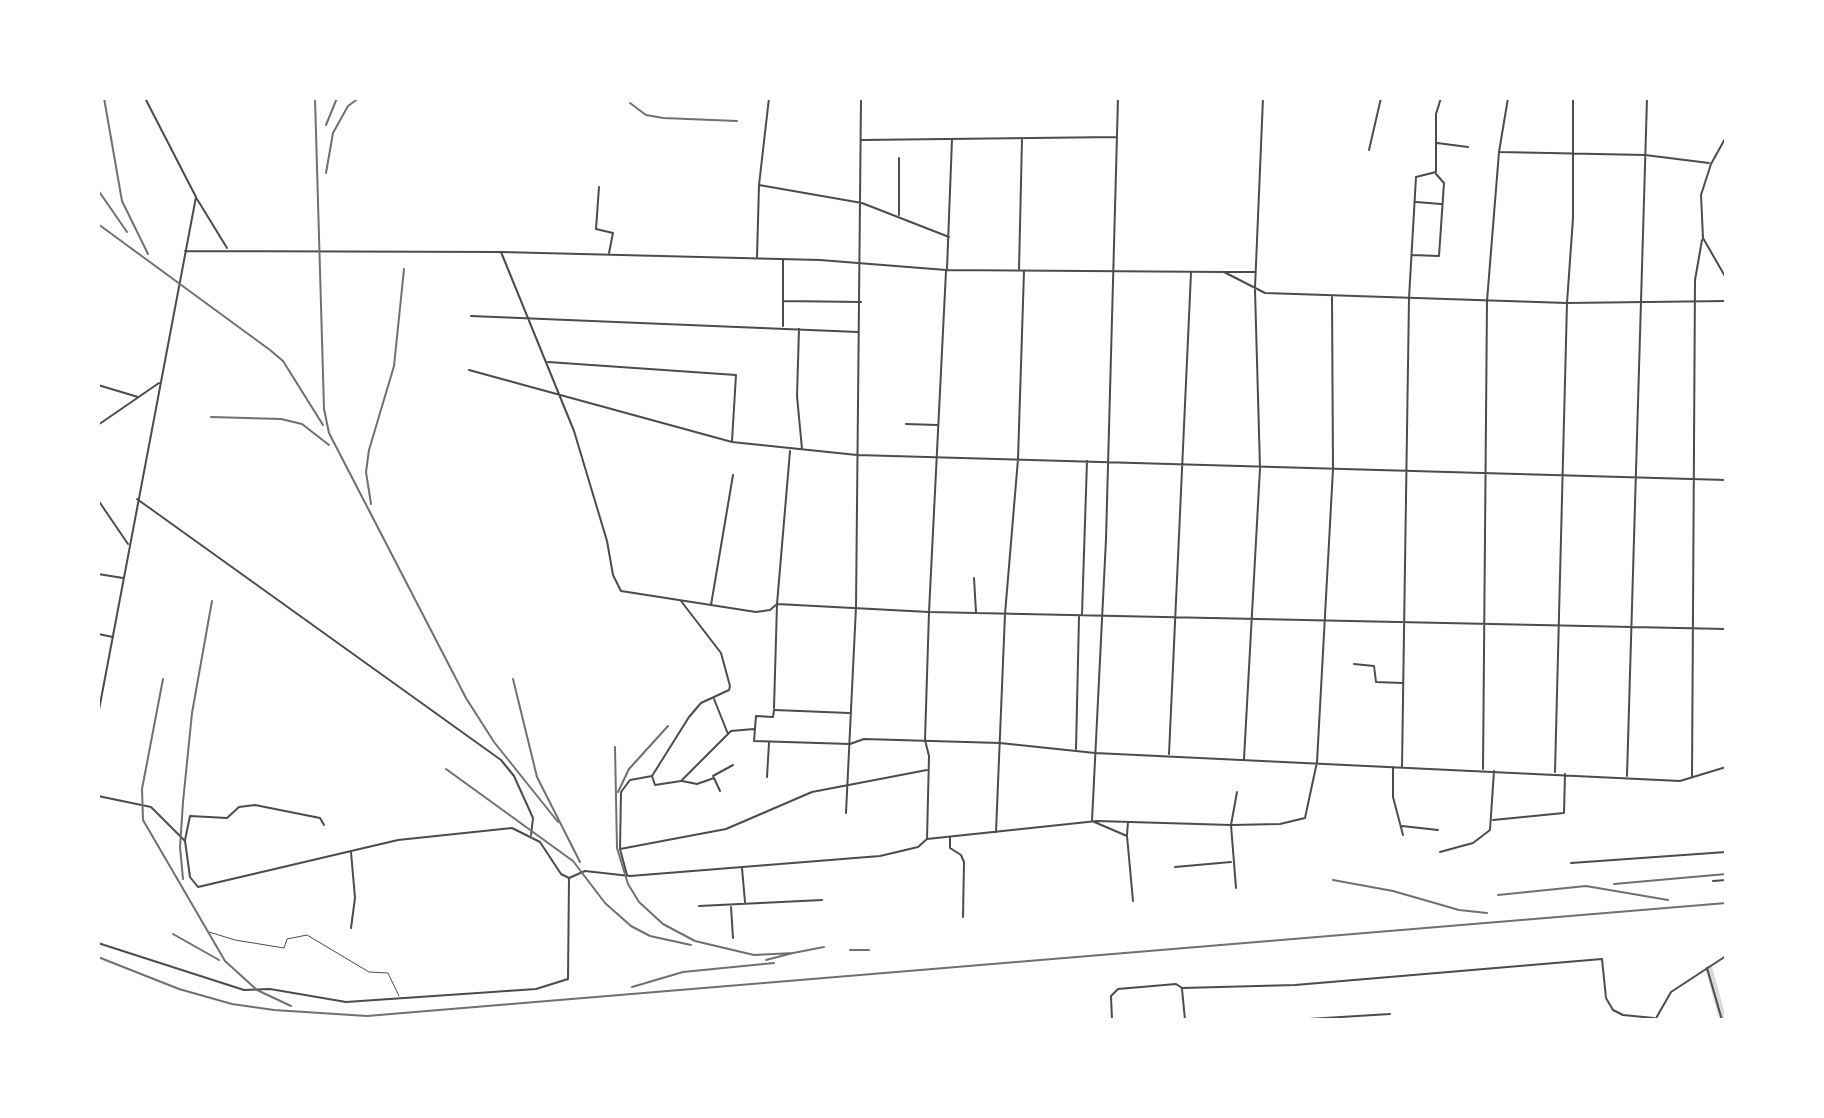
<!DOCTYPE html>
<html>
<head>
<meta charset="utf-8">
<style>
	body { margin:0 }
	#map { position:relative; width:1824px; height:1118px; overflow:hidden; background:#fff; font-family:"Noto Sans",sans-serif }
	canvas { display:block }
	.frame { position:absolute; inset:0; border:100px solid #fff; pointer-events:none }
</style>
</head>
<body>
<div id="map">
<canvas width="1824" height="1118"></canvas>
<div class="frame"></div>
</div>
<script>
const context = document.querySelector('canvas').getContext('2d');
context.lineJoin = 'round';
function shape(rows) {
  const path = new Path2D();
  for (const r of rows) {
    path.moveTo(r[0], r[1]);
    for (let i = 2; i < r.length; i += 2) path.lineTo(r[i], r[i + 1]);
  }
  return path;
}
function trace(path, color, width, dash) {
  context.strokeStyle = color;
  context.lineWidth = width;
  context.lineCap = dash ? 'butt' : 'round';
  context.setLineDash(dash || []);
  context.stroke(path);
}
const river = shape([
	[1709,969,1723,1020]
]);
const service = shape([
	[209,932,235,940,284,948,287,939,307,935,369,972,388,973,399,996]
]);
const minor = shape([
	[1118,98,1106,539,1092,821,1127,836,1133,901],
	[862,140,1116,137],
	[1437,143,1468,147],
	[1369,150,1381,98],
	[1500,152,1645,155,1709,163],
	[759,185,862,203,949,237],
	[599,187,596,229,613,233,609,253],
	[1416,202,1441,204],
	[899,215,899,158],
	[501,252,574,431,607,541,613,575,621,591,756,612,770,610,777,604,929,612,1726,629],
	[1412,255,1439,256,1444,183,1436,174],
	[757,257,759,185,769,98],
	[947,269,952,139],
	[1019,269,1022,139],
	[783,301,861,302],
	[471,316,858,332],
	[783,326,783,260],
	[799,329,797,396,802,449],
	[548,362,736,375,732,441],
	[469,370,732,442,857,455,1726,480],
	[98,385,138,397],
	[906,424,937,425],
	[137,499,501,760,514,776,533,818,531,835],
	[98,500,128,544],
	[98,574,123,578],
	[974,578,976,612],
	[681,601,721,653,730,686,729,690,701,703,689,717,652,776,655,785,681,781,731,731,754,729],
	[711,605,733,475],
	[1082,614,1087,461],
	[98,634,113,637],
	[1354,664,1374,666,1376,682,1402,683],
	[714,699,728,734],
	[774,708,777,604,790,451],
	[774,710,773,717,756,716,754,741,850,744,864,739,1000,743,1095,753,1680,781,1726,767],
	[775,710,849,713],
	[1076,749,1079,617],
	[1169,754,1191,273],
	[1244,759,1260,468,1255,290],
	[1402,766,1409,298,1416,177,1436,172,1436,114,1441,98],
	[1393,767,1393,797,1403,835],
	[1483,769,1487,301,1499,152,1508,98],
	[1555,772,1567,303,1573,218,1573,98],
	[713,776,733,765],
	[1627,776,1647,98],
	[767,777,769,743],
	[1692,777,1695,280,1702,240],
	[682,781,697,784,714,778,720,791],
	[846,813,856,607,861,98],
	[1493,820,1564,813,1565,774],
	[1402,826,1438,830],
	[996,832,1005,614,1018,459,1024,271],
	[1127,835,1128,822],
	[950,838,950,848,961,855,964,862,963,917],
	[927,839,1097,821,1231,825,1280,824,1305,818,1317,762,1333,469,1332,297],
	[185,840,190,816,227,818,239,807,255,805,320,818,324,825],
	[620,849,726,829,812,792,927,770],
	[351,852,355,898,351,928],
	[1440,852,1473,843,1490,830,1494,771],
	[1571,863,1726,852],
	[1175,867,1231,862],
	[742,868,745,902],
	[627,875,620,849,621,792,630,780,652,776],
	[1713,881,1726,880],
	[1236,888,1231,825,1237,792],
	[699,906,822,900],
	[731,907,733,938],
	[98,943,244,990,270,989,346,1002,536,989,568,979,569,878],
	[1707,968,1722,1020],
	[1182,989,1185,1020],
	[1112,1020,1111,996,1118,989,1176,984,1182,988,1295,985,1602,959,1606,998,1613,1010,1623,1015,1654,1018],
	[1292,1020,1390,1014]
]);
const tertiary = shape([
	[1726,137,1711,164,1701,195,1703,238,1726,278],
	[197,199,227,248],
	[185,251,501,252,820,260,946,270,1224,272,1265,293,1567,303,1726,301],
	[1225,272,1255,272],
	[1255,288,1263,98],
	[98,425,159,383],
	[98,715,196,197,145,98],
	[98,796,151,807,185,841,190,877,198,887,398,840,512,828,540,842,561,874,569,878,585,871,630,876,880,856,918,847,927,839,929,756,925,740,929,612,946,271],
	[1655,1020,1671,992,1726,956]
]);
const rail = shape([
	[104,98,122,201,148,254],
	[315,98,324,409,329,433,466,698,494,742,558,822],
	[630,103,646,115,663,118,737,121],
	[326,125,337,98],
	[326,173,333,133,348,106,359,98],
	[98,190,127,232],
	[98,224,270,350,283,361,323,425],
	[211,417,281,419,302,424,329,445],
	[371,504,366,472,369,450,394,366,404,269],
	[163,679,142,789,143,820,225,961,257,990,291,1006],
	[513,679,537,777,580,862],
	[615,747,617,848,628,884,639,902,663,924,695,941,754,955,793,953,766,960],
	[446,769,573,861,605,903,631,926,650,936,691,945],
	[618,792,629,769,668,726],
	[183,879,180,847,183,802,192,713,212,601],
	[1333,880,1393,891,1459,910,1487,913],
	[1614,884,1726,874],
	[1498,895,1586,886,1668,900],
	[173,934,219,960],
	[850,950,869,950],
	[793,953,824,947],
	[98,957,179,989,232,1004,274,1010,367,1016,1726,903],
	[632,987,683,972,774,963]
]);
trace(river, '#d9d9d9', 7);
trace(service, '#4c4c4c', 1);
trace(minor, '#4c4c4c', 2);
trace(tertiary, '#4c4c4c', 2);
trace(rail, '#707070', 2);
</script>
</body>
</html>
